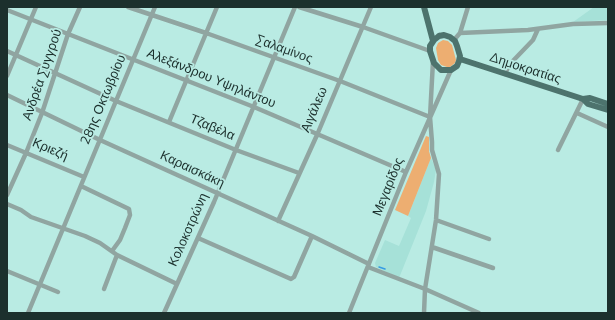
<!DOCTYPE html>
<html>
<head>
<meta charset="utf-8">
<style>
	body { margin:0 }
	#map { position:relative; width:615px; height:320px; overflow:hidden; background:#b9ebe3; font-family:"Nunito Sans",sans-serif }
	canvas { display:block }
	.frame { position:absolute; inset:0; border:8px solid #1c302d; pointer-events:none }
</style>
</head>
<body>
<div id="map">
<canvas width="615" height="320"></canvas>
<div class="frame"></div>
</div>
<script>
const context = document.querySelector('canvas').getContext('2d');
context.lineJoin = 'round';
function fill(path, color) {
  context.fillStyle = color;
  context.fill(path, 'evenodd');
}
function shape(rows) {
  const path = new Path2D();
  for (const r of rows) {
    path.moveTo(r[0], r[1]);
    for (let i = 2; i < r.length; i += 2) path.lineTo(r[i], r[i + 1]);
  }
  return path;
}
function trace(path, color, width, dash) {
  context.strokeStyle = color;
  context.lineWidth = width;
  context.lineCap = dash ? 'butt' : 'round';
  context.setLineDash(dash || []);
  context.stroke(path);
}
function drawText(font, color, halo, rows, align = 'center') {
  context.font = font + ' "Nunito Sans",sans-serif';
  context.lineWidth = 3.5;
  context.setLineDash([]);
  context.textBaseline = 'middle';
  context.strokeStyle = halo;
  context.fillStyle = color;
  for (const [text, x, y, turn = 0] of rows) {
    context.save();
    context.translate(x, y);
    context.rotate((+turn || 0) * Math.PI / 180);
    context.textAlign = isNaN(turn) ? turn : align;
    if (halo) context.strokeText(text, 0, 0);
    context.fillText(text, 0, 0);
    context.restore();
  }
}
const built = shape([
	[594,7,608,7,608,20,573,22],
	[431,158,436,170,434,182,426,211,399,278,376,267,375,263,385,240,399,246,411,218,408,216]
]);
const green = shape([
	[443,40,448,41,452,45,456,60,455,63,450,67,447,67,441,65,438,60,436,48,438,43],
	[426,136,429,137,429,151,431,158,408,216,395,210]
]);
const stream = shape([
	[379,267,385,269]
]);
const minor = shape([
	[128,7,206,33,340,81,430,117],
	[299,7,363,27,430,51],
	[7,10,254,107,406,172],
	[460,33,528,30,573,24,608,23],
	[454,40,460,33,468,7],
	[7,51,116,101,236,150,299,173],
	[505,74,509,65,533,40,538,29],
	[7,76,36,7],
	[7,95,100,140,312,236,369,264],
	[577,113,608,127],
	[169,122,217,7],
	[7,145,84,177],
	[558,150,583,99],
	[81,186,129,209,130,215,125,228,120,240,112,251],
	[7,195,26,153,42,113,68,34,80,7],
	[7,204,21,210,31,217,85,236,100,243,117,255,177,284],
	[436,220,489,239],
	[278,221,317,135,371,7],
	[198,238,291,279,294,277,312,236],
	[432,247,493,268],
	[368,267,425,289,479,313],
	[7,271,58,292],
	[104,289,117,255],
	[28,313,155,7],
	[164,313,214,202,295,7],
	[349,313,406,172,451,70],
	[424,313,425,289,436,220,439,174,432,150,432,142,430,117,433,61]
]);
const major = shape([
	[424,7,433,41],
	[439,36,444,35,450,37,455,41,457,46,460,56,459,61,457,66,451,70,441,70,434,63,430,51,430,46,434,40,439,36],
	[460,59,583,99,588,104,608,110],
	[583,99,590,98,608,104]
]);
const streetNames = [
	["Σαλαμίνος",284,50,20],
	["Δημοκρατίας",525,69,18],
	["Ανδρέα Συγγρού",43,75,-71],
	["Αλεξάνδρου Υψηλάντου",211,79,22],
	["28ης Οκτωβρίου",104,100,-67],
	["Αιγάλεω",315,110,-67],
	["Τζαβέλα",212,128,23],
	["Κριεζή",50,150,23],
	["Καραισκάκη",192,170,25],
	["Μεγαρίδος",389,187,-68],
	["Κολοκοτρώνη",189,230,-66]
];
fill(built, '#a6e1d8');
fill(green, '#edae71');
trace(stream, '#369ce3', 1.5);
trace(minor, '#90a5a1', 4.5);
trace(major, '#4d736d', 6);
drawText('13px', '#1c302d', '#b9ebe3', streetNames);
</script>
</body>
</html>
